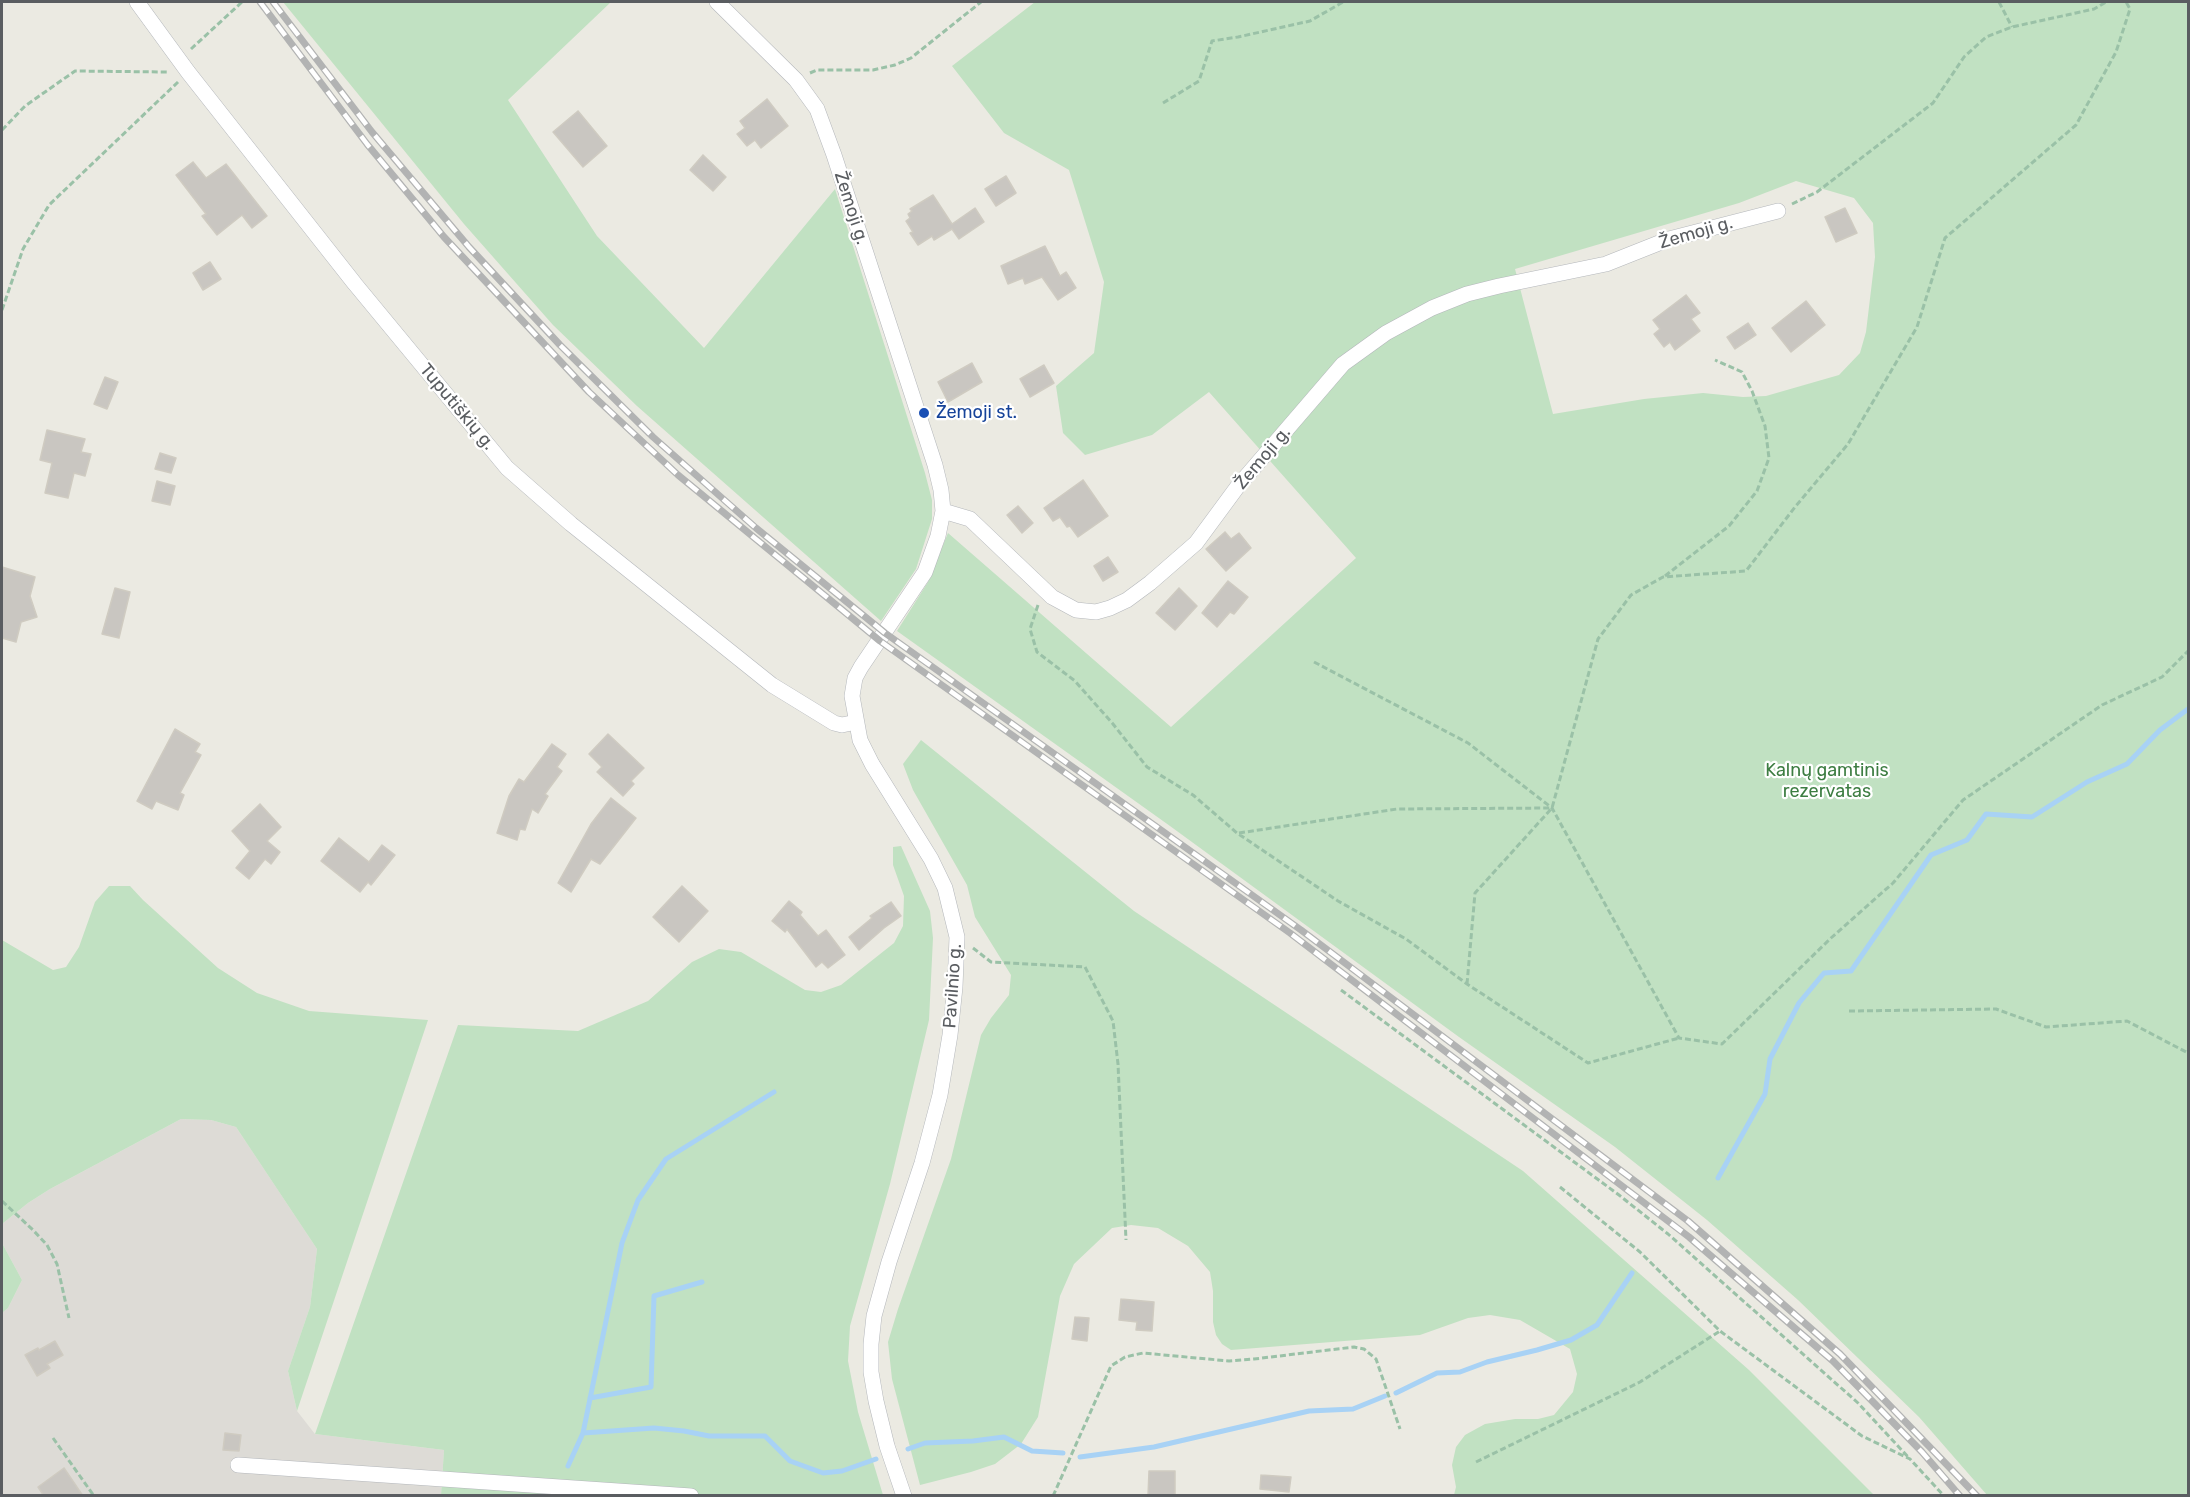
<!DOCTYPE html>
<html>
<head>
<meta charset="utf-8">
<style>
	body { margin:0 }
	#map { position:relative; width:2190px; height:1497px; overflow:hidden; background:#ebeae2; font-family:Rubik,sans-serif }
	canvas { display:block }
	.frame { position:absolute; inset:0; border:3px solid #5a5d61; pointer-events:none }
</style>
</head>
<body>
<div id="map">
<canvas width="2190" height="1497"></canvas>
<div class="frame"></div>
</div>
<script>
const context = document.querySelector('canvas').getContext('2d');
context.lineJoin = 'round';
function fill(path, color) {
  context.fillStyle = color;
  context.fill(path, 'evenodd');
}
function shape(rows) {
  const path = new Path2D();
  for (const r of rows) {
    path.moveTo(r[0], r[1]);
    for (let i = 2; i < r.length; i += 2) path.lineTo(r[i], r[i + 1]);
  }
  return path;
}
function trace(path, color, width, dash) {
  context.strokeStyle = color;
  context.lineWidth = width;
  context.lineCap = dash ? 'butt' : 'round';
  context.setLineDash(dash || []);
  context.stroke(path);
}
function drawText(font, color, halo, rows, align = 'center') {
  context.font = font + ' Rubik,sans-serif';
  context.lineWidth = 4.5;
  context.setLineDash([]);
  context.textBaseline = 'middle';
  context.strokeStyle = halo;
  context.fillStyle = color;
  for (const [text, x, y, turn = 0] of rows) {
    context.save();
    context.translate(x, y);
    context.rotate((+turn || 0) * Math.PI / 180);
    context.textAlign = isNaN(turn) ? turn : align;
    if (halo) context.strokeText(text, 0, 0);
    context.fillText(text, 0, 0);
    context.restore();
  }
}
const industrial = shape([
	[181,1119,211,1120,236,1127,317,1249,310,1307,288,1371,297,1411,315,1434,444,1450,441,1495,2,1496,2,1313,8,1308,22,1280,2,1243,2,1224,28,1203,50,1189]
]);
const green = shape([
	[283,2,611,2,508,100,597,236,704,348,835,189,925,473,932,500,932,519,916,569,881,621,637,406,553,325,464,224],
	[1035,2,2188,2,2188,1495,1987,1495,1919,1417,1798,1300,1707,1220,1615,1147,1459,1037,1170,826,897,631,928,582,948,533,1171,727,1356,558,1209,392,1152,435,1085,455,1063,433,1056,386,1094,353,1104,282,1069,170,1004,133,952,66],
	[1796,181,1854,198,1873,223,1875,257,1866,332,1860,353,1839,375,1766,396,1743,397,1703,393,1644,399,1553,414,1515,269,1739,203],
	[921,740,1134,911,1523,1171,1749,1370,1874,1495,1454,1495,1456,1487,1452,1465,1456,1447,1465,1435,1485,1424,1515,1419,1538,1419,1554,1415,1573,1392,1577,1374,1570,1349,1520,1320,1490,1315,1468,1318,1420,1335,1231,1350,1222,1344,1216,1335,1213,1322,1213,1291,1210,1272,1188,1246,1158,1228,1131,1225,1112,1228,1074,1264,1060,1296,1038,1417,1021,1444,995,1464,971,1472,920,1485,892,1379,888,1342,898,1309,951,1159,981,1035,991,1018,1009,995,1011,975,975,917,967,885,913,790,903,764],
	[901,846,930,911,933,938,929,1020,890,1184,850,1326,848,1361,858,1412,883,1495,441,1495,444,1450,315,1434,458,1025,578,1031,648,1001,692,962,719,949,741,952,805,990,821,992,841,985,894,943,903,926,904,896,893,865,893,847],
	[109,886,130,886,143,900,218,968,257,993,309,1011,428,1020,297,1411,288,1371,310,1307,317,1249,236,1127,211,1120,181,1119,50,1189,28,1203,2,1224,2,940,53,970,66,967,79,947,95,902],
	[2,1243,22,1280,8,1308,2,1313]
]);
const stream = shape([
	[1718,1178,1765,1094,1770,1059,1799,1003,1824,973,1851,971,1931,855,1967,840,1986,814,2032,817,2087,782,2127,764,2160,730,2188,709],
	[1396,1393,1437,1373,1460,1372,1487,1362,1537,1350,1571,1340,1597,1325,1632,1273],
	[590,1398,651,1387,654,1296,702,1282],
	[583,1433,622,1243,638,1200,666,1159,774,1092],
	[908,1449,925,1443,973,1441,1004,1437,1032,1451,1063,1453],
	[1080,1457,1154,1447,1309,1411,1353,1409,1385,1396],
	[568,1466,583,1433,654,1428,684,1431,709,1436,765,1436,790,1461,823,1473,842,1471,876,1459]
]);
const building = shape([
	[767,99,788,126,761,148,755,140,747,146,737,134,745,128,740,121,767,99],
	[578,111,607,146,583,167,553,132,578,111],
	[703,155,726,177,713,191,690,170,703,155],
	[193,162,206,178,226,164,267,216,252,228,242,215,217,235,202,216,206,214,176,175,193,162],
	[1006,176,1016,193,996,206,985,189,1006,176],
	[933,195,952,224,975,208,984,222,959,239,952,229,934,240,932,236,918,245,910,233,913,232,906,221,910,218,908,214,912,211,910,209,933,195],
	[1845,208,1857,233,1836,242,1825,217,1845,208],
	[1045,246,1060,276,1066,272,1076,288,1058,300,1042,277,1025,284,1023,278,1008,284,1001,266,1045,246],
	[210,262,221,279,203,290,193,273,210,262],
	[1686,295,1700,313,1691,319,1700,331,1675,350,1670,342,1664,347,1654,334,1660,329,1653,320,1686,295],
	[1806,301,1825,325,1791,352,1772,328,1806,301],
	[1748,323,1756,335,1735,349,1727,337,1748,323],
	[972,363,982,382,948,402,938,382,972,363],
	[1044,365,1054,383,1030,397,1020,379,1044,365],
	[105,377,118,382,107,409,94,404,105,377],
	[47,430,85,439,81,452,91,454,85,476,74,473,68,498,45,493,52,463,40,460,47,430],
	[160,453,176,458,171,473,155,469,160,453],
	[1083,480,1108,516,1078,537,1070,526,1067,527,1060,517,1053,521,1044,508,1083,480],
	[157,481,175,486,170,505,152,501,157,481],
	[1018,506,1033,523,1022,533,1007,515,1018,506],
	[1225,532,1231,539,1239,533,1251,548,1226,571,1206,549,1225,532],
	[1108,557,1118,572,1103,581,1094,566,1108,557],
	[2,567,35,577,30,596,37,617,21,622,16,642,2,638,2,567],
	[1228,581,1248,597,1234,614,1230,612,1217,627,1202,613,1228,581],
	[115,588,130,592,119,638,102,634,115,588],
	[1179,588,1197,606,1175,630,1156,613,1179,588],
	[175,729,200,744,195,752,201,755,180,793,184,795,178,810,156,801,152,809,137,801,175,729],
	[608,734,644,768,631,781,634,784,623,796,597,772,602,767,589,754,608,734],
	[552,744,566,754,557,767,562,771,545,794,548,796,538,813,532,809,525,830,520,829,517,840,497,833,509,796,519,779,524,782,552,744],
	[611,798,636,818,600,864,591,859,571,892,558,883,591,824,611,798],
	[260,804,281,827,267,841,280,852,271,864,265,859,249,879,236,868,250,851,232,831,260,804],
	[339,838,369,862,382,845,395,855,371,885,368,882,360,892,321,861,339,838],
	[682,886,708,911,679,942,653,917,682,886],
	[789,901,802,912,800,915,818,936,826,930,845,955,828,968,822,962,816,967,787,929,785,932,772,921,789,901],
	[891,902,901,916,884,928,859,950,849,937,872,918,870,916,891,902],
	[1121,1299,1154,1302,1152,1331,1136,1330,1137,1322,1119,1320,1121,1299],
	[1075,1317,1089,1318,1087,1341,1072,1339,1075,1317],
	[55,1341,63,1355,47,1364,50,1368,37,1376,25,1355,38,1348,39,1350,55,1341],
	[225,1433,241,1435,239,1451,223,1450,225,1433],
	[64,1468,83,1496,44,1496,38,1487,64,1468],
	[1149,1471,1175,1471,1175,1496,1148,1496,1149,1471],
	[1261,1475,1291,1477,1289,1492,1260,1489,1261,1475]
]);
const path = shape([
	[1999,2,2012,27],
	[191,49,242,2],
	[810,73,817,70,873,70,895,65,911,58,981,2],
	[1163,103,1199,81,1212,41,1238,37,1310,21,1343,2],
	[2,130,25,106,75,71,168,72],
	[1792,204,1817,192,1933,103,1964,57,1986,37,2012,27,2094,9,2106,2],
	[2,310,23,249,49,205,178,82],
	[1665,576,1729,526,1757,491,1769,458,1765,426,1752,391,1742,372,1715,360],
	[1038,605,1030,629,1037,652,1075,681,1113,724,1147,767,1193,795,1237,833,1338,901,1406,939,1467,984,1588,1063,1679,1038],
	[1314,662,1468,743,1552,808,1679,1038,1722,1044,1831,938,1893,883,1963,800,2102,705,2162,677,2188,651],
	[1239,833,1397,809,1552,808],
	[973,948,991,962,1085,967,1113,1021,1118,1064,1126,1240],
	[1467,984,1475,893,1552,808,1598,639,1631,595,1663,577,1746,571,1795,507,1848,444,1917,327,1945,238,2076,125,2116,52,2130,9,2126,2],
	[1341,990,1619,1195,1668,1234,1858,1403,1910,1459],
	[1849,1011,1996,1009,2046,1027,2127,1021,2188,1053],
	[1560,1187,1640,1252,1720,1331,1862,1436,1910,1459,1944,1496],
	[2,1201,33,1230,47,1245,57,1264,69,1318],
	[53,1438,94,1496],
	[1476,1462,1640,1382,1720,1331],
	[1053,1496,1111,1366,1125,1357,1143,1353,1229,1361,1254,1359,1354,1347,1364,1349,1376,1359,1400,1429]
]);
const street = shape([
	[137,2,188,72,355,284,507,468,571,524,772,685,834,723,842,725,856,722],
	[717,2,796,80,817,109,834,155,935,465,941,490,943,511,938,536,925,572,861,667,855,678,852,696,860,740,872,764,931,859,945,888,957,937,955,987,950,1035,940,1095,922,1163,889,1262,874,1316,871,1344,871,1372,876,1401,887,1446,904,1496],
	[943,511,970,519,1052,597,1076,610,1096,612,1110,608,1127,600,1150,583,1196,543,1238,486,1343,364,1386,333,1432,308,1467,294,1499,286,1606,264,1669,239,1778,211],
	[238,1465,691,1496]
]);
const rail = shape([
	[260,2,367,144,444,237,589,392,678,475,880,641,1290,933,1689,1237,1833,1361,1922,1452,1960,1496],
	[273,2,372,132,469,247,560,345,653,437,756,528,885,633,1301,930,1688,1221,1840,1354,1977,1496]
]);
const markers = [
	[924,413,6,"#1a4fb4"]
];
const streetNames = [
	["Žemoji g.",851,208,72],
	["Žemoji g.",1696,233,-16],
	["Tuputiškių g.",457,407,50],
	["Žemoji g.",1263,458,-50],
	["Pavilnio g.",953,986,-86]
];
const transitNames = [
	["Žemoji st.",936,413]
];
const parkNames = [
	["Kalnų gamtinis",1827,771],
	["rezervatas",1827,792]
];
fill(industrial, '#dddbd6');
fill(green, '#c1e1c2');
trace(stream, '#a8d2f5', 5);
fill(building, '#c9c6c1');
trace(building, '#cfcbc1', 1.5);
trace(street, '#b4b7bb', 16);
trace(path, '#9ac1a7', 3, [6, 3]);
trace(street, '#fff', 15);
trace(rail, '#b2b3b3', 7);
trace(rail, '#fff', 4.5, [14]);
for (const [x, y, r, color] of markers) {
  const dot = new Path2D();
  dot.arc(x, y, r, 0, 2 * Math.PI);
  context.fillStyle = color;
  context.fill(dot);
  trace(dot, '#fff', 2);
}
drawText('18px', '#5a5d61', '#fff', streetNames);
drawText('18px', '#164399', '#fff', transitNames, 'left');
drawText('18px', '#3d7d42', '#fff', parkNames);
</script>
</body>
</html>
